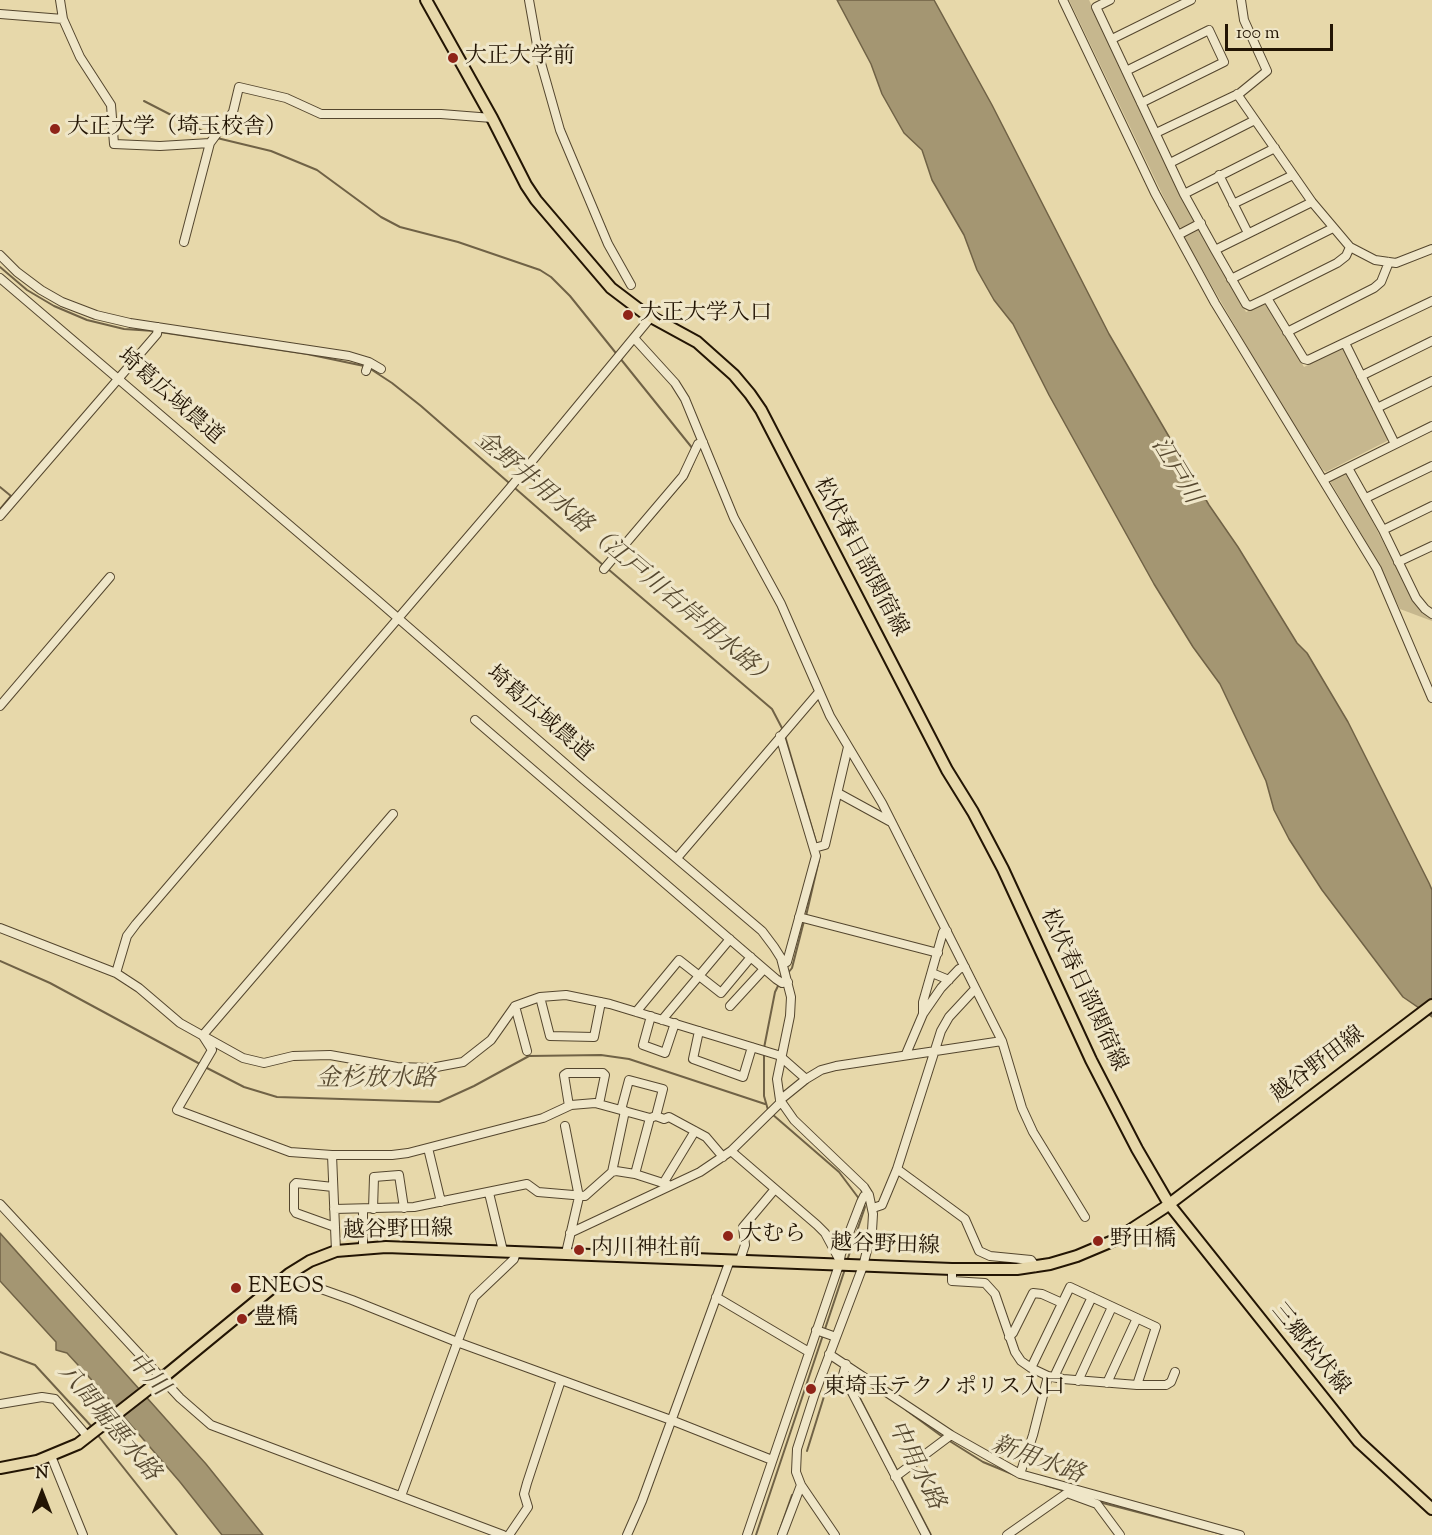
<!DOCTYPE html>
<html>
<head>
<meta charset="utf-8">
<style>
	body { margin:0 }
	#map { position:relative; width:1432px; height:1535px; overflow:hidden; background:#e7d8aa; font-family:"Sorts Mill Goudy",serif }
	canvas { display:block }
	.north { position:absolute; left:12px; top:1463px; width:60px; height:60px; -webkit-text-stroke:4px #efe6c8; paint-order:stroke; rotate:0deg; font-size:16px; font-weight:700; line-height:24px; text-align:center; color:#231504 }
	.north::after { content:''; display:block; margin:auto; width:21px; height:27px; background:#231504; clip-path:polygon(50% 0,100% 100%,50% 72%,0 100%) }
	.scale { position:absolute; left:1225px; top:24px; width:108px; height:27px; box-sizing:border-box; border:3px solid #231504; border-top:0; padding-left:8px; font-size:18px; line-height:21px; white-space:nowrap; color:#231504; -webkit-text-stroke:4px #efe6c8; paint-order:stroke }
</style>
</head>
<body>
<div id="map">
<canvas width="1432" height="1535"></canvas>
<div class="north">N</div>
<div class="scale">100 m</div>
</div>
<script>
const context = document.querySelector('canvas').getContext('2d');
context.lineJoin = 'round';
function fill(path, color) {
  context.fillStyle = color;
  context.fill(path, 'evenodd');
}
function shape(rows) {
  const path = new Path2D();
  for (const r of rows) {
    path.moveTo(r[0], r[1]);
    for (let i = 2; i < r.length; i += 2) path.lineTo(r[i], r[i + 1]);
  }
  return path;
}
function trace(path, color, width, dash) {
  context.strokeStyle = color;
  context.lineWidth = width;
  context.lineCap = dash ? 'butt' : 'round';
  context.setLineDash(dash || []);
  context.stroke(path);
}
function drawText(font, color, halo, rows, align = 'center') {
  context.font = font + ' "Sorts Mill Goudy","Noto Serif JP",serif';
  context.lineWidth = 6;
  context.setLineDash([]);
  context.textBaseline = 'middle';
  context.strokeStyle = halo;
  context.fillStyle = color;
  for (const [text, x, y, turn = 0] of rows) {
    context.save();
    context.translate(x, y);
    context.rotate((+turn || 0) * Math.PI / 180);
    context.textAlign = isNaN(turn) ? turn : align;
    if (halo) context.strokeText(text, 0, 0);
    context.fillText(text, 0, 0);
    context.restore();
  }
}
const green = shape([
	[1069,0,1089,0,1193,216,1195,220,1194,223,1182,228,1178,227],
	[1199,228,1246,312,1265,304,1267,305,1304,367,1342,348,1345,350,1389,438,1387,441,1326,472,1323,470,1275,395,1184,238,1186,233],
	[1345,473,1348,474,1413,600,1432,618,1432,621,1400,609,1372,552,1331,483,1331,480]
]);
const water = shape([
	[837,0,934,0,992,105,1109,334,1209,505,1238,547,1297,643,1307,653,1348,722,1429,883,1432,890,1432,1017,1403,997,1322,890,1289,839,1274,810,1266,781,1220,684,1193,647,1154,584,1049,395,1013,324,994,300,977,270,964,235,932,180,922,150,904,133,882,94,871,64,837,0],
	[0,1233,206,1464,263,1535,222,1535,180,1482,100,1389,67,1353,56,1350,56,1342,0,1281,0,1233]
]);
const stream = shape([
	[144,101,212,136],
	[217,138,271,151,317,170,381,217,400,227,458,242,540,270,551,277,570,296,693,449],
	[0,267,27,290,54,306,87,320,124,329,154,331],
	[160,332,307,354,364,366],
	[369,368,392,383,421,406,603,565],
	[0,487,11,496,0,509],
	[641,531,687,477,696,456],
	[608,569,772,709,783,730],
	[785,736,817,845],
	[806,916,819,860],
	[0,961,50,983,200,1064],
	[788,973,792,968,804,921],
	[764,1048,775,992,779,984],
	[764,1054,764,1096,768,1110],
	[205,1067,244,1087,277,1097,439,1102,474,1086,529,1056,601,1055,629,1059,765,1104],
	[772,1114,839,1172,860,1200],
	[847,1261,865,1207,864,1204],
	[825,1329,845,1269],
	[0,1352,35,1365,93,1428],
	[856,1377,869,1385],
	[851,1381,898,1472],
	[906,1410,940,1435,983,1462,1017,1476],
	[96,1433,177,1535],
	[807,1451,831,1374],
	[901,1477,931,1535],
	[1045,1485,1065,1491],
	[1099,1502,1226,1535],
	[756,1535,823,1335],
	[778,1535,792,1495]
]);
const minor = shape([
	[60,0,63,19,80,57,111,105,114,144,160,146,210,143],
	[529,0,539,56,560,130,608,244,631,285],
	[1063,0,1155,193,1215,303,1377,569,1432,698],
	[1110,0,1096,7,1184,194,1215,250,1246,304,1250,306,1267,298,1304,359,1308,360,1432,301],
	[0,14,63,19],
	[1112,39,1191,0],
	[1126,71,1209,30,1224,62,1141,103],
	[1237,94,1312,202,1350,247,1375,260,1396,263,1432,249],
	[1156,133,1240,93,1267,71,1244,20,1241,0],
	[1170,163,1255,120],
	[1219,175,1248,233],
	[1184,194,1275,148],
	[1233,204,1293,175],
	[1178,235,1201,223],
	[184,242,210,143,233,112,239,87,286,98,321,114,441,114,492,118],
	[1215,250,1312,202],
	[0,255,17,272,41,290,62,302,96,315,130,323,349,356,369,362,381,369],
	[0,278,376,599,584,780,762,931,774,947,781,958,791,997,790,1016,777,1079,780,1100,794,1120,864,1187,869,1195,873,1214,872,1231,863,1266,815,1393,797,1449,796,1472,801,1485,835,1535],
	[1231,279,1333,228],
	[1267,298,1337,263,1346,256,1350,247],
	[1287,332,1374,288,1381,282,1389,262],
	[634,338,675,383,685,399,734,518,781,604,830,716,882,803,1002,1041,1022,1108,1033,1132,1085,1217],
	[1345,343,1395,444],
	[366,371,369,362],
	[1361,376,1432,341],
	[1377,408,1432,381],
	[1348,468,1383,530,1416,598,1425,609,1432,614],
	[1323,480,1432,426],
	[1366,498,1432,466],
	[0,516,157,334,158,327],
	[1383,530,1432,506],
	[1398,562,1432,546],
	[604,569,683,476,698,444,703,442],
	[0,706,110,577],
	[475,720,776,979,782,983,788,982],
	[780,736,816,856,787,962,783,964],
	[838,793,891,822],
	[814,848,825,845,848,747],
	[677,858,819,692],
	[799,917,938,953],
	[0,928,116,973,139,988,180,1023,243,1058,264,1063,293,1056,330,1055,397,1067,431,1068,463,1062,491,1040,515,1006,540,997,566,995,610,1004,781,1056],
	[116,973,127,936,136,924,509,489,651,317],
	[932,973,949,980],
	[540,997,550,1036,594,1037,601,1002],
	[515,1006,527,1051],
	[730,1006,764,969],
	[636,1012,679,960,721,993,751,957],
	[923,1013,923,1002,943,932,947,931],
	[651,1016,643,1045,665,1053,675,1023],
	[662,1020,730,939],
	[699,1031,693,1059,743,1077,752,1047],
	[203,1035,393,814],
	[203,1036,212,1050,177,1110,290,1152,332,1155,392,1155,408,1153,543,1118,571,1105,595,1103,650,1118,656,1116,664,1119,669,1117,706,1137,723,1157],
	[906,1054,923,1014,941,988,959,969,965,967],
	[781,1057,806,1079],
	[780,1100,806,1079,821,1070,836,1066,1002,1041],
	[569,1106,564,1075,567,1073,603,1073,605,1075,599,1104],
	[621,1110,629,1080,663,1089,656,1116],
	[565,1126,579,1197,566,1253],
	[428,1148,441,1202],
	[731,1151,817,1225,825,1233,839,1259],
	[332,1155,336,1251],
	[897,1169,965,1219,979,1251,990,1256,1031,1260,1036,1267],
	[612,1172,625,1111],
	[635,1174,650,1118],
	[664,1182,695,1131],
	[333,1187,296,1183,294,1185,294,1210,296,1213,335,1227],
	[489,1193,503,1251],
	[0,1204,180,1398,211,1425,503,1535],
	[873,1208,882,1205,897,1169,941,1031,949,1017,975,989],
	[334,1209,414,1207,527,1184,538,1192,585,1196,612,1172,616,1171,635,1174,669,1185],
	[373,1209,374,1177,399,1175,404,1208],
	[570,1233,700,1172,731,1151,781,1102],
	[363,1248,363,1209],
	[740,1260,745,1245,743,1227,775,1189],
	[952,1269,952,1281,985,1283,995,1294,1015,1352,1021,1361,1031,1368,1048,1376,1063,1379,1137,1385,1166,1385,1171,1382,1175,1372],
	[289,1274,293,1279,352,1300,457,1342,671,1420,772,1460],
	[716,1297,809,1352],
	[816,1330,836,1337],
	[1009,1337,1013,1333,1033,1293,1042,1294,1062,1303],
	[829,1354,951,1435,1020,1474,1240,1535],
	[846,1364,843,1375,926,1535],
	[1031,1368,1070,1287,1156,1327,1137,1385],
	[1054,1377,1092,1297],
	[1078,1381,1112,1307],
	[1107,1383,1137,1318],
	[0,1404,42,1397,55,1399,88,1437],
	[51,1456,83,1535],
	[1020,1474,1033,1435,1048,1376],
	[895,1477,951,1435],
	[1067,1493,1097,1504,1120,1535],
	[401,1496,474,1297,514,1259,516,1252],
	[509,1535,528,1507,524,1494,527,1483,561,1380],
	[627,1535,642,1501,730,1260],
	[747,1535,839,1265,841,1254,861,1202,864,1196,869,1195],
	[782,1535,801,1485],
	[1007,1535,1067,1493,1070,1488]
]);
const major = shape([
	[426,0,492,118,526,185,536,200,611,288,644,313,697,342,734,375,750,394,761,410,947,770,973,812,1003,869,1091,1060,1137,1149,1169,1204,1358,1441,1432,1509],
	[0,1468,37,1461,78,1444,160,1380,289,1274,310,1261,336,1251,386,1247,952,1269,1017,1269,1050,1264,1077,1256,1115,1240,1164,1208,1432,1005]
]);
const markers = [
	[453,58,6,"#8f2418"],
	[55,129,6,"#8f2418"],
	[628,315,6,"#8f2418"],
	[728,1236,6,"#8f2418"],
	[1098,1241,6,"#8f2418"],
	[579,1250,6,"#8f2418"],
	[236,1288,6,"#8f2418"],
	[242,1319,6,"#8f2418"],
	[811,1389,6,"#8f2418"]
];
const poiNames = [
	["大正大学前",465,58],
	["大正大学（埼玉校舎）",67,129],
	["大正大学入口",640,315],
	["大むら",740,1236],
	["野田橋",1110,1241],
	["内川神社前",591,1250],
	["ENEOS",248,1288],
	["豊橋",254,1319],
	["東埼玉テクノポリス入口",823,1389]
];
const streetNames = [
	["埼葛広域農道",169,398,41],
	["松伏春日部関宿線",859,558,62],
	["埼葛広域農道",538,715,41],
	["松伏春日部関宿線",1082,991,65],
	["越谷野田線",1319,1066,-37],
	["越谷野田線",398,1232,-1],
	["越谷野田線",885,1247,2],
	["三郷松伏線",1309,1350,51]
];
const waterNames = [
	["江戸川",1174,472,59],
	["金野井用水路（江戸川右岸用水路）",624,561,40],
	["金杉放水路",376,1081],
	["中川",146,1376,47],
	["八間堀悪水路",107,1424,50],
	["新用水路",1037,1462,20],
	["中用水路",914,1466,63]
];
fill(green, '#c6b78e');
fill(water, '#a49672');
trace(water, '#706246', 1.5);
trace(stream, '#706246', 2);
trace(minor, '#54462e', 10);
trace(major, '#231504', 14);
trace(minor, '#efe6c8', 8);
trace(major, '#e7d8aa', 10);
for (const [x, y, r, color] of markers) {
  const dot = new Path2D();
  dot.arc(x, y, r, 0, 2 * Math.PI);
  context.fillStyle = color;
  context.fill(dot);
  trace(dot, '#efe6c8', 2);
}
drawText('22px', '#231504', '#efe6c8', poiNames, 'left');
drawText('22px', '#231504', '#efe6c8', streetNames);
drawText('italic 24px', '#574930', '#efe6c8', waterNames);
</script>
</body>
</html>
